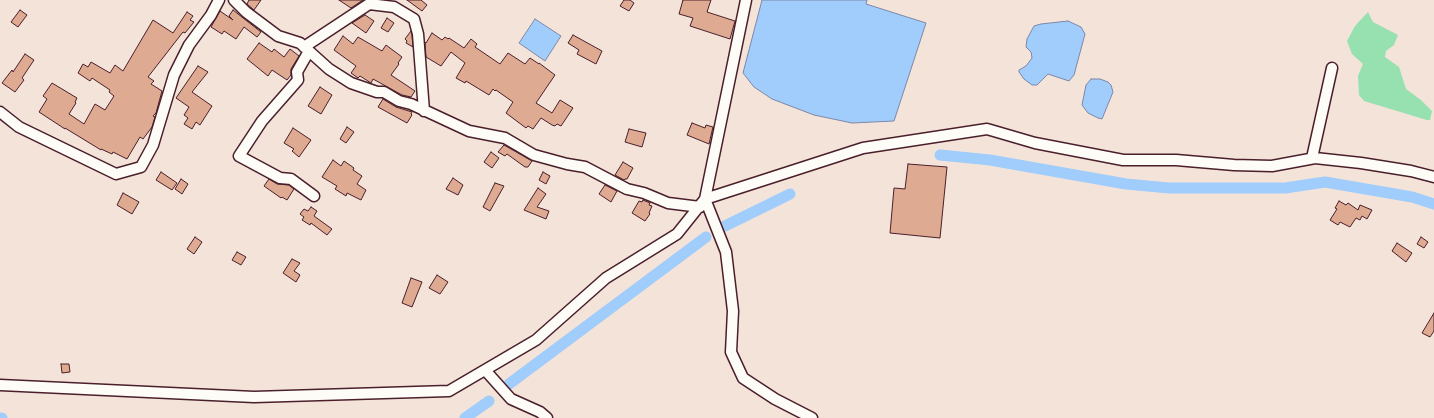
<!DOCTYPE html>
<html>
<head>
<meta charset="utf-8">
<style>
	body { margin:0 }
	canvas { display:block; background:#f4e3d9 }
</style>
</head>
<body>
<canvas width="1434" height="418"></canvas>
<script>
const context = document.querySelector('canvas').getContext('2d');
context.lineJoin = 'round';
function fill(path, color) {
  context.fillStyle = color;
  context.fill(path, 'evenodd');
}
function shape(rows) {
  const path = new Path2D();
  for (const r of rows) {
    path.moveTo(r[0], r[1]);
    for (let i = 2; i < r.length; i += 2) path.lineTo(r[i], r[i + 1]);
  }
  return path;
}
function trace(path, color, width, dash) {
  context.strokeStyle = color;
  context.lineWidth = width;
  context.lineCap = dash ? 'butt' : 'round';
  context.setLineDash(dash || []);
  context.stroke(path);
}
const green = shape([
	[1368,12,1373,22,1398,35,1394,45,1386,51,1385,57,1399,67,1406,89,1421,100,1432,111,1430,120,1427,120,1364,101,1359,95,1358,76,1363,64,1352,54,1347,41,1355,26]
]);
const water = shape([
	[762,0,867,0,866,4,926,23,894,121,852,123,814,115,772,99,754,87,743,73,762,0],
	[535,19,561,36,545,61,519,43,535,19],
	[1068,21,1081,27,1085,34,1074,75,1069,81,1048,74,1037,85,1032,85,1024,79,1019,72,1019,70,1026,66,1032,58,1031,52,1026,47,1027,39,1034,26,1041,24,1068,21],
	[1091,79,1100,79,1108,82,1111,85,1113,92,1102,119,1098,118,1088,113,1082,105,1086,85,1091,79]
]);
const canal = shape([
	[940,155,990,160,1126,184,1169,188,1285,188,1325,182,1412,197,1434,204],
	[725,226,790,194],
	[509,384,706,237],
	[0,418,2,418],
	[465,418,489,401]
]);
const building = shape([
	[249,0,261,0,254,10,247,4,249,0],
	[339,0,363,0,351,8,339,0],
	[407,0,421,0,427,5,422,11,407,0],
	[624,0,630,0,634,3,629,11,620,6,624,0],
	[683,0,711,0,707,12,735,21,730,39,690,26,693,18,679,14,683,0],
	[20,10,27,15,18,27,11,22,20,10],
	[233,10,261,32,257,37,244,27,236,39,224,31,222,34,211,27,220,11,233,20,229,16,233,10],
	[187,12,193,16,190,20,194,22,185,33,183,32,148,77,154,81,151,84,162,91,156,113,153,116,155,117,152,127,143,139,140,137,127,159,113,152,112,154,101,149,101,150,65,128,65,129,39,112,47,99,43,96,52,83,77,98,75,102,76,103,69,114,84,124,95,104,105,110,114,96,109,92,110,90,92,78,90,81,78,73,83,64,88,67,91,62,110,73,115,65,123,71,153,20,173,33,187,12],
	[365,15,374,21,366,33,352,23,365,15],
	[387,18,394,23,388,32,381,28,387,18],
	[411,31,412,35,413,47,406,43,407,41,405,39,411,31],
	[432,33,442,40,445,37,448,39,449,38,464,48,471,39,477,44,475,47,500,64,508,53,525,64,530,58,539,64,539,63,555,75,536,103,552,113,560,100,573,108,561,126,557,124,555,126,552,125,541,118,533,129,528,126,526,128,506,113,513,102,496,90,495,91,493,89,489,95,466,81,465,83,456,78,465,63,451,52,441,66,426,57,425,42,426,43,432,33],
	[573,35,602,51,596,64,577,54,579,50,568,43,573,35],
	[343,36,353,44,358,37,382,51,386,45,402,57,398,63,399,64,391,75,415,91,411,97,402,95,373,79,371,83,360,76,358,78,351,73,356,66,334,50,343,36],
	[259,43,272,52,274,49,284,57,290,49,299,56,291,69,291,75,287,80,272,70,268,76,247,59,259,43],
	[25,54,34,60,22,78,24,80,15,92,2,83,12,70,13,72,25,54],
	[198,66,208,72,192,92,212,106,200,125,196,122,192,129,184,124,188,118,184,115,189,107,176,98,198,66],
	[320,87,332,95,321,114,308,106,320,87],
	[383,99,396,107,412,112,411,114,412,115,407,123,378,107,383,99],
	[692,123,705,128,706,125,713,127,709,144,687,135,692,123],
	[347,127,354,132,346,143,340,139,347,127],
	[293,128,311,140,299,157,292,151,294,149,284,143,293,128],
	[629,129,646,133,642,147,625,142,629,129],
	[504,145,532,161,528,167,525,167,507,154,505,156,498,152,504,145],
	[491,152,499,158,492,168,484,162,491,152],
	[333,160,341,166,344,161,354,168,353,170,362,176,357,184,366,190,361,200,347,193,346,196,335,189,337,186,322,177,333,160],
	[623,162,633,168,627,179,625,179,624,180,615,175,623,162],
	[908,164,947,167,940,238,890,233,894,188,905,189,908,164],
	[161,172,177,183,172,190,156,180,161,172],
	[543,172,550,176,546,184,539,180,543,172],
	[453,178,463,185,458,195,446,189,453,178],
	[181,179,188,184,182,194,175,189,181,179],
	[269,179,277,184,289,185,294,189,287,200,282,197,281,198,264,186,269,179],
	[495,183,504,186,490,211,483,207,495,183],
	[605,185,617,191,611,202,599,194,605,185],
	[538,188,546,194,537,207,549,211,546,219,524,210,538,188],
	[123,193,139,202,132,214,117,205,123,193],
	[643,200,650,203,649,205,652,206,649,213,650,214,645,221,632,213,639,201,642,202,643,200],
	[1339,201,1346,205,1348,203,1358,210,1360,205,1372,210,1367,219,1362,216,1360,220,1356,218,1350,227,1340,222,1338,225,1330,220,1337,209,1335,208,1339,201],
	[311,207,317,211,314,216,332,229,327,235,311,223,310,225,302,220,304,217,300,214,304,209,308,211,311,207],
	[195,237,202,242,194,254,187,249,195,237],
	[1421,237,1428,242,1424,248,1417,244,1421,237],
	[1397,243,1412,253,1406,262,1392,251,1397,243],
	[237,252,246,257,241,265,232,260,237,252],
	[292,259,300,263,294,271,300,275,296,282,283,273,292,259],
	[437,275,448,282,440,294,429,288,437,275],
	[411,278,422,282,412,307,402,303,411,278],
	[1434,313,1434,331,1430,337,1422,333,1434,313],
	[61,364,69,364,70,372,62,373,61,364]
]);
const minor = shape([
	[234,0,246,12,278,36,300,43,329,69,351,83,377,92,384,92,399,101,411,104,469,131,505,138,534,155,567,164,585,167,627,189,644,193,668,203,700,207],
	[746,0,705,199,726,252,733,311,731,352,743,378,775,399,812,418],
	[304,47,369,4,394,7,414,19,418,34,424,111],
	[309,51,297,72,298,80,262,121,239,156,280,178,291,179,314,196],
	[0,112,19,127,116,174,141,167,153,145,174,75,189,45,211,15,219,0],
	[1312,158,1332,68],
	[485,370,511,399,540,412,547,418],
	[0,385,254,397,449,391,536,340,606,278,677,234,705,199,863,148,987,129,1035,143,1123,160,1176,160,1234,165,1272,166,1315,158,1361,163,1411,171,1434,177]
]);
fill(green, '#97e0b0');
fill(water, '#a0cdfb');
trace(water, '#7e87a8', 1);
trace(canal, '#a0cdfb', 11);
fill(building, '#deaa92');
trace(building, '#4a1f2b', 1);
trace(minor, '#4a1f2b', 13);
trace(minor, '#fdfcf7', 10);
</script>
</body>
</html>
